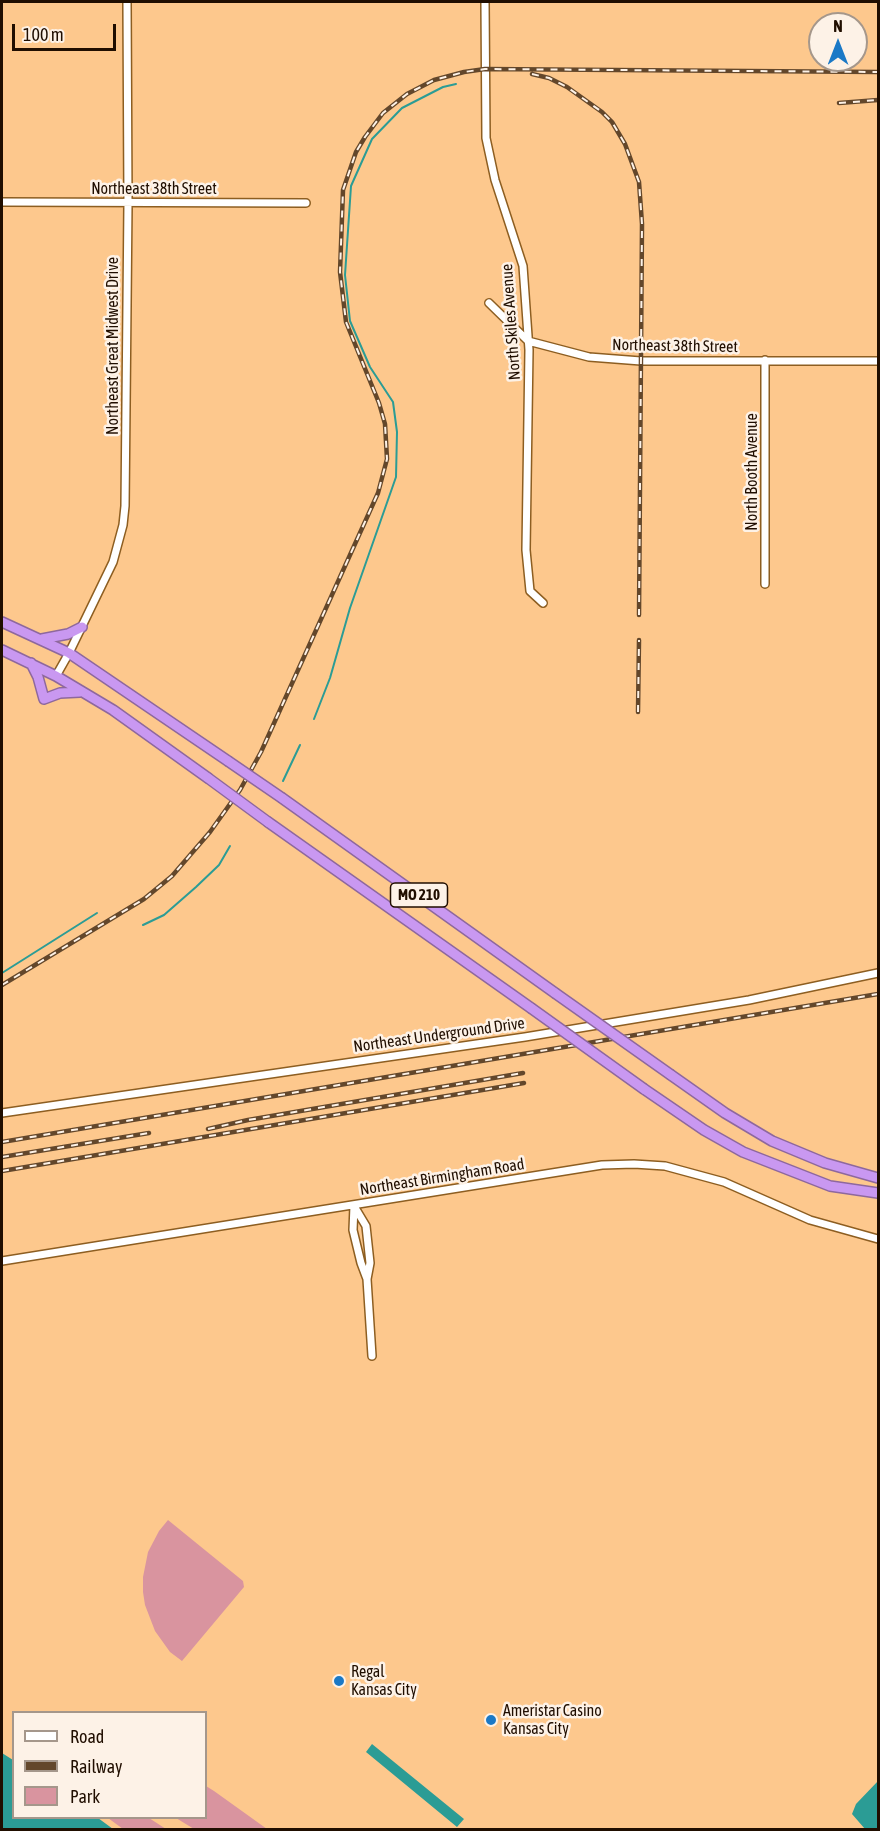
<!DOCTYPE html>
<html>
<head>
<meta charset="utf-8">
<style>
	body { margin:0 }
	#map { position:relative; width:880px; height:1831px; overflow:hidden; background:#fdc88d; font-family:"Asap Condensed",sans-serif }
	canvas { display:block }
	.frame { position:absolute; inset:0; border:3px solid #200e00; pointer-events:none }
	.legend { position:absolute; left:12px; top:1711px; width:195px; height:108px; box-sizing:border-box; background:#fdf2e7; border:2px solid #a5978b; margin:0; padding:8px 10px; list-style:none; font-size:18px; color:#200e00 }
	.legend li { display:flex; align-items:center; gap:12px; height:30px }
	.legend b { width:30px; border:2px solid #a5978b }
	.north { position:absolute; left:808px; top:12px; width:60px; height:60px; box-sizing:border-box; background:#fdf2e7; border:2px solid #a5978b; border-radius:50%; rotate:0deg; font-size:16px; font-weight:700; line-height:24px; text-align:center; color:#200e00 }
	.north::after { content:''; display:block; margin:auto; width:21px; height:27px; background:#1b79c6; clip-path:polygon(50% 0,100% 100%,50% 72%,0 100%) }
	.scale { position:absolute; left:12px; top:24px; width:104px; height:27px; box-sizing:border-box; border:3px solid #200e00; border-top:0; padding-left:8px; font-size:18px; line-height:21px; white-space:nowrap; color:#200e00; -webkit-text-stroke:4px #fdf2e7; paint-order:stroke }
</style>
</head>
<body>
<div id="map">
<canvas width="880" height="1831"></canvas>
<div class="frame"></div>
<ul class="legend">
<li><b style="height:8px;background:#fff"></b>Road</li>
<li><b style="height:8px;background:#63472b"></b>Railway</li>
<li><b style="height:16px;background:#d9949f"></b>Park</li>
</ul>
<div class="north">N</div>
<div class="scale">100 m</div>
</div>
<script>
const context = document.querySelector('canvas').getContext('2d');
context.lineJoin = 'round';
function fill(path, color) {
  context.fillStyle = color;
  context.fill(path, 'evenodd');
}
function shape(rows) {
  const path = new Path2D();
  for (const r of rows) {
    path.moveTo(r[0], r[1]);
    for (let i = 2; i < r.length; i += 2) path.lineTo(r[i], r[i + 1]);
  }
  return path;
}
function trace(path, color, width, dash) {
  context.strokeStyle = color;
  context.lineWidth = width;
  context.lineCap = dash ? 'butt' : 'round';
  context.setLineDash(dash || []);
  context.stroke(path);
}
function drawText(font, color, halo, rows, align = 'center') {
  context.font = font + ' "Asap Condensed",sans-serif';
  context.lineWidth = 5;
  context.setLineDash([]);
  context.textBaseline = 'middle';
  context.strokeStyle = halo;
  context.fillStyle = color;
  for (const [text, x, y, turn = 0] of rows) {
    context.save();
    context.translate(x, y);
    context.rotate((+turn || 0) * Math.PI / 180);
    context.textAlign = isNaN(turn) ? turn : align;
    if (halo) context.strokeText(text, 0, 0);
    context.fillText(text, 0, 0);
    context.restore();
  }
}
const green = shape([
	[168,1520,243,1581,244,1587,182,1661,170,1652,155,1631,145,1605,143,1592,143,1577,148,1552,159,1531],
	[206,1786,214,1791,267,1829,194,1829,176,1818,206,1818],
	[108,1818,149,1818,166,1829,123,1829]
]);
const water = shape([
	[372,1744,464,1819,457,1827,366,1752],
	[2,1753,13,1760,14,1818,98,1818,113,1829,2,1829],
	[878,1781,878,1829,865,1829,852,1814,856,1804]
]);
const stream = shape([
	[314,719,330,678,350,608,396,477,397,432,393,402,370,367,350,321,345,275,351,186,372,139,402,108,443,87,456,84],
	[283,781,300,745],
	[143,925,164,915,196,887,219,865,230,846],
	[2,973,97,913]
]);
const minor = shape([
	[485,2,486,138,495,180,523,266,529,350,526,550,530,591,543,603],
	[2,202,306,203],
	[489,303,528,341,589,357,641,361,878,361],
	[765,584,765,360],
	[56,676,69,653,113,562,123,525,125,506,128,203,127,2],
	[2,1113,525,1037,749,1000,878,973],
	[354,1206,366,1226,370,1263,367,1279,372,1356],
	[354,1206,353,1230,361,1263,367,1279],
	[2,1261,602,1165,634,1164,665,1166,724,1182,810,1220,878,1239]
]);
const highway = shape([
	[2,622,69,653,228,761],
	[42,639,68,634,82,627],
	[2,650,56,676,113,710,208,778],
	[31,663,38,677,44,699,60,693,80,692],
	[282,798,555,993],
	[268,822,531,1008],
	[671,1075,725,1113,772,1141,825,1163,878,1178],
	[644,1089,704,1130,743,1152,830,1186,878,1193]
]);
const rail = shape([
	[532,74,549,78,567,87,602,112,612,122,625,144,639,182,642,224,639,615],
	[839,103,878,100],
	[638,712,639,640],
	[2,985,144,899,172,876,210,832,240,790,261,752,378,493,387,459,385,424,379,403,346,322,340,272,343,190,356,152,365,137,383,113,407,94,434,80,464,72,485,69,878,72],
	[208,1129,248,1120,523,1073],
	[2,1142,878,994],
	[2,1157,149,1133],
	[2,1171,524,1083]
]);
const highwayBridge = shape([
	[228,761,282,798],
	[208,778,268,822],
	[555,993,671,1075],
	[531,1008,644,1089]
]);
const markers = [
	[339,1681,6,"#1b79c6"],
	[491,1720,6,"#1b79c6"]
];
const shields = [
	[419,895,57]
];
const shieldNames = [
	["MO 210",419,895]
];
const streetNames = [
	["Northeast 38th Street",154,189],
	["North Skiles Avenue",511,322,-94],
	["Northeast Great Midwest Drive",113,346,-90],
	["Northeast 38th Street",675,346,1],
	["North Booth Avenue",752,472,-90],
	["Northeast Underground Drive",439,1035,-8],
	["Northeast Birmingham Road",442,1177,-9]
];
const poiNames = [
	["Regal",351,1672],
	["Kansas City",351,1690],
	["Ameristar Casino",503,1711],
	["Kansas City",503,1729]
];
fill(green, '#d9949f');
fill(water, '#2b9c95');
trace(stream, '#2b9c95', 2);
trace(minor, '#8d5e21', 10);
trace(highway, '#8e689d', 12);
trace(minor, '#fff', 7);
trace(highway, '#c998f1', 9);
trace(rail, '#63472b', 4.5);
trace(rail, '#fdf2e7', 2, [7]);
trace(highwayBridge, '#8e689d', 12, []);
trace(highwayBridge, '#c998f1', 9);
for (const [x, y, r, color] of markers) {
  const dot = new Path2D();
  dot.arc(x, y, r, 0, 2 * Math.PI);
  context.fillStyle = color;
  context.fill(dot);
  trace(dot, '#fdf2e7', 2);
}
for (const [x, y, w] of shields) {
  const box = new Path2D();
  box.roundRect(x - w / 2, y - 12, w, 24, 4.5);
  context.fillStyle = '#fdf2e7';
  context.fill(box);
  trace(box, '#200e00', 1.5);
}
drawText('bold 15px', '#200e00', null, shieldNames);
drawText('16px', '#200e00', '#fdf2e7', streetNames);
drawText('16px', '#200e00', '#fdf2e7', poiNames, 'left');
</script>
</body>
</html>
